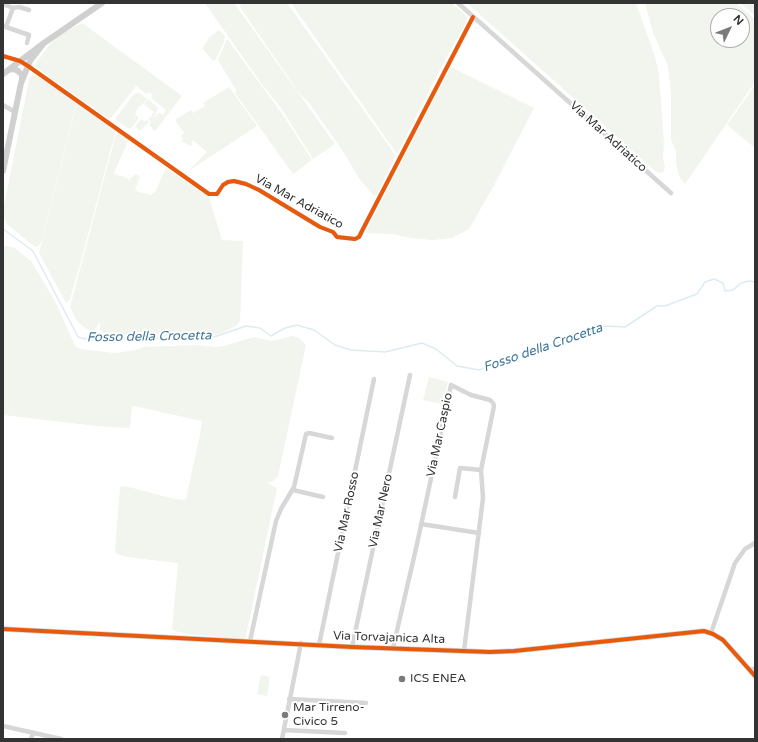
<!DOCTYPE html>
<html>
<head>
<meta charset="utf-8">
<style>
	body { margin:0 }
	#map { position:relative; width:758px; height:742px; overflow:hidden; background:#fff; font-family:"Varela Round",sans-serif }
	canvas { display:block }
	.frame { position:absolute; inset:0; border:4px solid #333; pointer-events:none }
	.north { position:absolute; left:710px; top:8px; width:40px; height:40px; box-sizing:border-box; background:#fff; border:1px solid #adadad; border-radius:50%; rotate:47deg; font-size:11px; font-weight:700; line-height:16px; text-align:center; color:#333 }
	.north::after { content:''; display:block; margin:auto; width:14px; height:18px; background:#7a7a7a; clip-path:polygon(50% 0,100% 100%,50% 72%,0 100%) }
</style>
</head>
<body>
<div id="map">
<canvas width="758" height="742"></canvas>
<div class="frame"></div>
<div class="north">N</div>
</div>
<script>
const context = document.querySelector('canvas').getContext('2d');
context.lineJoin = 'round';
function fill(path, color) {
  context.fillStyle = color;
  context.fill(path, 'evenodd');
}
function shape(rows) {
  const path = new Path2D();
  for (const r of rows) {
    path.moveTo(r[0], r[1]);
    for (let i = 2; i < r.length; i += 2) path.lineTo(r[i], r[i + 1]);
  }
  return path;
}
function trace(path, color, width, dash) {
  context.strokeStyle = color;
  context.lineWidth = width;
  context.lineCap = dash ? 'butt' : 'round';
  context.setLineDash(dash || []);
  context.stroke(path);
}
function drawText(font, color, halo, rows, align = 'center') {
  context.font = font + ' "Varela Round",sans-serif';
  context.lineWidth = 4;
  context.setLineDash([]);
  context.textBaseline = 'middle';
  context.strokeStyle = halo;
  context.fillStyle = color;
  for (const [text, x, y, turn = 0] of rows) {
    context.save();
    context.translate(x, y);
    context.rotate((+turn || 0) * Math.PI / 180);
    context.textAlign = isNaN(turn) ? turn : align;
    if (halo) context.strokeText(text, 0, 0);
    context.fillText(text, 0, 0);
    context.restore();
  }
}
const green = shape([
	[205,3,234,3,335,144,313,159,281,108,261,83],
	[241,3,287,3,387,143,395,155,393,161,377,195,373,195,359,178,344,153,310,104,299,93,242,10,240,6],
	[291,3,452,3,467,17,466,23,448,54,397,154],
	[467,3,636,3,655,57,659,74,664,143,663,158,665,168,663,172,659,173,654,170],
	[645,3,736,3,755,19,755,82,685,184,680,178,676,164,676,151,671,140,671,94,668,66,653,33],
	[718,16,742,16,742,40,718,40],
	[740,3,755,3,755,16],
	[82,23,182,96,155,131,149,125,151,121,148,119,150,117,154,117,159,113,163,115,166,110,151,98,153,95,149,92,146,94,136,86,112,117,109,119,87,104,34,66,50,44,63,33],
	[219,30,225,36,224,42,216,59,213,61,202,48,207,42,208,38],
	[227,39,283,115,312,160,293,174,235,93,236,90,218,60],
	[451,67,534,108,492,189,469,229,452,238,433,240,411,238,392,234,365,233,413,139],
	[35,75,38,76,75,101,76,105,42,240,40,244,38,246,35,247,8,225,5,221,3,211,29,80,31,76],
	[755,85,755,148,727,125],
	[229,87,257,126,193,168,192,167,207,152,193,140,191,143,192,144,191,146,182,141,183,138,181,136,184,133,175,120,191,110,193,113,205,106,203,103],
	[139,93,147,99,142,105,138,107,135,115,138,117,138,119,133,126,129,129,115,119,134,94],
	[148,99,158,108,155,115,152,117,151,116,154,112,144,104],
	[77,103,116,130,78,272,70,299,66,303,39,253],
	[141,119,144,121,148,120,149,122,140,131,135,127],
	[117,130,129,139,114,173,115,174,127,178,131,182,130,178,133,177,135,174,140,176,135,190,142,193,151,195,155,192,166,168,209,197,222,240,243,241,240,321,236,326,222,333,211,336,137,335,108,337,100,330,100,321,98,326,93,331,85,328,77,321,70,307],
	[3,246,13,247,31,261,55,301,73,341,76,347,80,349,115,353,136,350,144,347,196,345,215,347,224,346,254,337,271,341,293,336,299,338,306,345,278,476,273,481,267,483,277,488,246,635,244,640,191,634,174,631,172,629,178,564,177,563,128,557,117,554,115,551,120,487,122,486,133,488,166,497,183,500,186,499,200,435,202,421,134,406,132,407,130,427,128,428,97,426,3,415],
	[429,377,448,382,443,404,423,400],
	[261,675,270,677,267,696,257,694]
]);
const stream = shape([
	[3,229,33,251,78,337,90,340,214,337,246,326,260,328,271,336,285,328,297,325,314,330,335,345,351,350,385,352,422,343,436,349,457,366,479,370,607,326,625,327,657,306,665,306,697,294,705,282,714,279,723,283,725,291,733,290,741,283,749,281,755,282]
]);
const minor = shape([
	[458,3,671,193],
	[3,4,13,8,6,27],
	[13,8,19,7,29,10],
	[3,26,29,35,27,43],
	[3,56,20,61,28,66,209,194,217,194,223,185,228,182,234,181,246,184,259,190,320,227,333,232,337,237,355,239,359,237,363,229,473,17],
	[3,105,15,112],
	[293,490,323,497],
	[421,524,479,533],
	[711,633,735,563,745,549,755,543],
	[250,641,276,521,281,509,294,487,306,434,309,433,332,438],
	[319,645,374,379],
	[352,647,410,375],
	[393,648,417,544,451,385,471,395,490,400,493,403,494,406,481,470,460,468,455,497],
	[464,651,483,498,481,470],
	[749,669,755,669],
	[289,699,366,703],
	[3,726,61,739],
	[284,730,345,733],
	[31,739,33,733],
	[282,739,301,643]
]);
const tertiary = shape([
	[3,629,352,647,490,652,514,651,704,631,713,634,723,640,755,676]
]);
const secondary = shape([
	[8,70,14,69,18,71,22,75,22,80],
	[3,74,44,43,102,3],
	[3,171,21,83,30,61,44,43]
]);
const cycleway = shape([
	[3,56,20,61,28,66,209,194,217,194,223,185,228,182,234,181,246,184,259,190,320,227,333,232,337,237,355,239,359,237,363,229,473,17],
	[3,629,352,647,490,652,514,651,704,631,713,634,723,640,755,676]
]);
const markers = [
	[402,679,4,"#7a7a7a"],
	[285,715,4,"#7a7a7a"]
];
const streetNames = [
	["Via Mar Adriatico",608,137,42],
	["Via Mar Adriatico",299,202,29],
	["Via Mar Caspio",440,435,-78],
	["Via Mar Nero",381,511,-78],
	["Via Mar Rosso",347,512,-78],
	["Via Torvajanica Alta",389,638,2]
];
const poiNames = [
	["ICS ENEA",410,679],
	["Mar Tirreno-",293,708],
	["Civico 5",293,722]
];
const waterNames = [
	["Fosso della Crocetta",149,337,-1],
	["Fosso della Crocetta",543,348,-19]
];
fill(green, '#f1f5ed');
trace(stream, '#ddebf3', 1.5);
trace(minor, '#d7d7d7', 4.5);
trace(tertiary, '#d7d7d7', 5.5);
trace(secondary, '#d0d0d0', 6);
trace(cycleway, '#e8590c', 4);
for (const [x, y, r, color] of markers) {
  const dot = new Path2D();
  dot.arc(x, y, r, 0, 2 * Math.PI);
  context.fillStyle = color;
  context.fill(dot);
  trace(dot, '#fff', 1.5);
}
drawText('12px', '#333', '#fff', streetNames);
drawText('12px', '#333', '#fff', poiNames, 'left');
drawText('italic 13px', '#3f7597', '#fff', waterNames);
</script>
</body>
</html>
